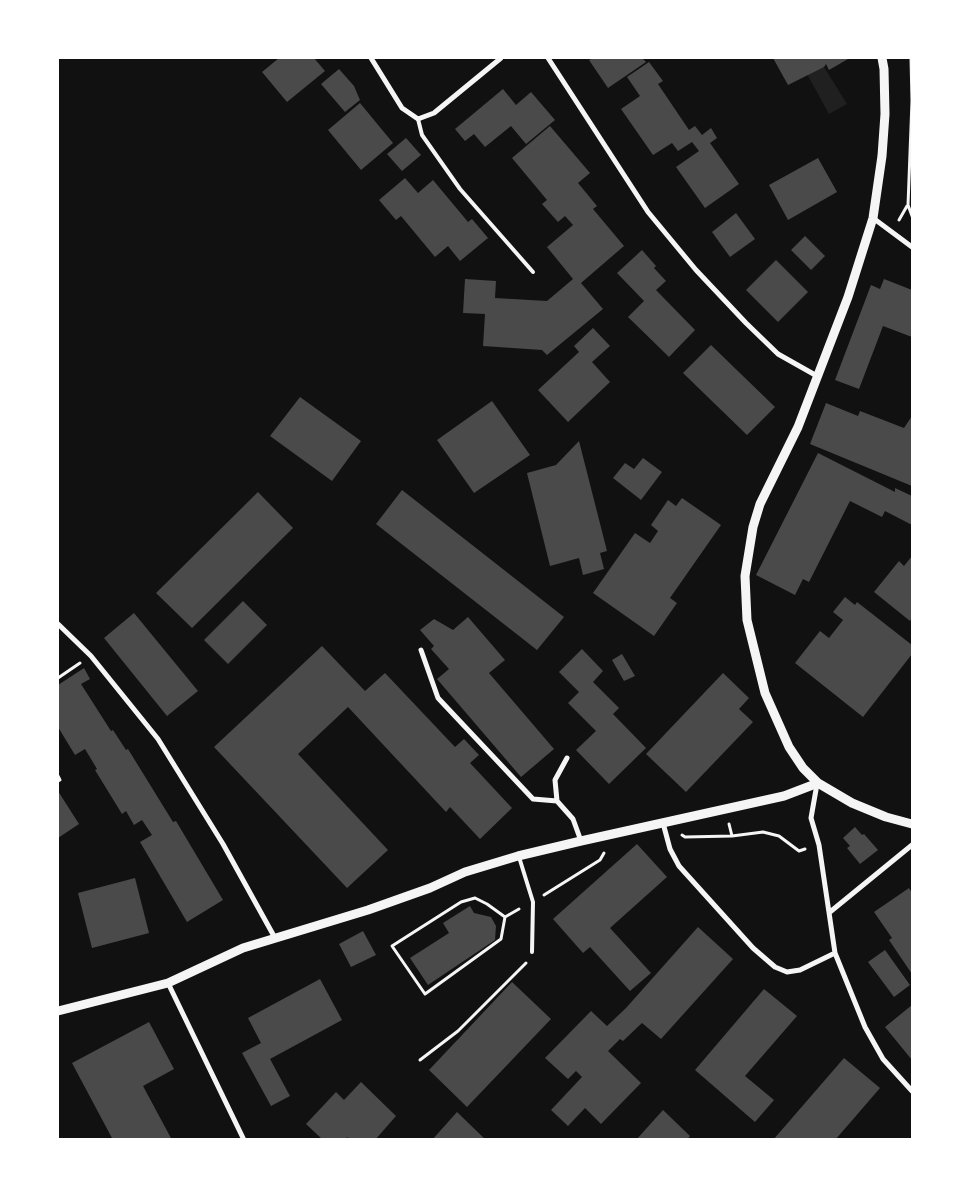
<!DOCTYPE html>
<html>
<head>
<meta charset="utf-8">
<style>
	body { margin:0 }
	#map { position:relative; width:970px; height:1197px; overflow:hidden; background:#111; font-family:"Alegreya Sans",sans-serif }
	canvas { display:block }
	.frame { position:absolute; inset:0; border:59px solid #fff; pointer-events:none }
</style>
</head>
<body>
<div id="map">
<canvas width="970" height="1197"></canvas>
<div class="frame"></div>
</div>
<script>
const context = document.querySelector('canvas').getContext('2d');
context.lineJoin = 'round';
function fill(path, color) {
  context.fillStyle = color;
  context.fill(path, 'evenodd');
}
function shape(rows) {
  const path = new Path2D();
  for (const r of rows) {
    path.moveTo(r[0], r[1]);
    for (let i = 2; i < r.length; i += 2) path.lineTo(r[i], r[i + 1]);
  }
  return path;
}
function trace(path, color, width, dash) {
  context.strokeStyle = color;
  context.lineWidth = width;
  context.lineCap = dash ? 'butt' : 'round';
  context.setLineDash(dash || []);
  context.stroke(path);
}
const green = shape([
	[824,67,847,104,829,114,807,74]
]);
const building = shape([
	[279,58,314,58,325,71,287,102,262,72],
	[593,58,642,58,646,62,608,88,589,60],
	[773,58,847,58,848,59,829,70,826,64,824,67,788,85],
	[649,62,663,81,658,84,689,130,695,126,702,135,711,128,717,138,710,143,739,184,705,208,676,167,699,151,692,142,678,151,672,143,653,155,621,109,640,96,627,77],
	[339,69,354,86,360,100,345,112,321,84],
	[503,89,516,105,531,92,555,120,526,144,511,126,485,147,474,134,465,141,455,129],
	[360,103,393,143,361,170,328,130],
	[550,126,590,173,578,183,597,206,593,209,624,246,581,283,603,309,547,355,542,350,483,346,485,314,463,313,465,279,496,281,495,298,547,301,573,279,547,247,573,225,565,216,558,222,542,204,547,200,512,158],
	[406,138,421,155,402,171,387,154],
	[818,158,837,192,788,220,769,185],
	[405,178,418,193,433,180,468,222,472,219,488,238,460,261,448,246,435,257,401,216,396,220,379,200],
	[736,213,755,239,730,257,712,232],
	[805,236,825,256,811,270,791,250],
	[642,250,656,266,654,268,666,281,656,290,695,330,669,357,628,317,644,301,617,273],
	[776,260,808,292,778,322,746,290],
	[884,279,912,290,912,337,883,326,859,389,835,380,871,285,880,289],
	[593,328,610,346,592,362,610,382,568,422,538,390,579,352,574,346],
	[711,345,775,407,747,435,683,373],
	[300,397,361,441,332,481,270,436],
	[492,401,530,455,474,493,437,440],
	[826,403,858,416,860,411,904,428,912,416,912,486,810,444],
	[579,441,607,551,600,553,604,569,583,575,579,558,550,566,527,473,556,465],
	[818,453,895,492,895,488,912,496,912,525,885,511,882,517,850,501,809,582,803,579,795,595,756,575],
	[643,458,662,472,641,500,613,478,625,463,634,469],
	[402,490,564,617,537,650,376,524],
	[258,492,293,528,192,628,156,593],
	[682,498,721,525,670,598,677,603,654,636,593,593,635,533,650,543,658,531,651,525,668,500,676,506],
	[912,556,912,617,910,621,874,592,899,561,904,566],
	[845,597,855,605,857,602,912,645,912,654,863,717,795,663,820,631,829,638,843,620,833,612],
	[243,601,267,625,228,664,204,640],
	[134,613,198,691,167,716,104,638],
	[468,617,505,660,489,673,554,749,521,777,437,679,449,669,431,649,434,646,420,630,434,619,453,630],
	[322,646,365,691,385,673,455,747,464,739,479,755,470,763,512,808,480,839,450,807,446,812,348,707,298,754,388,850,347,888,214,747],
	[582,649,603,671,593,682,619,708,613,714,646,748,609,784,576,750,596,731,568,703,579,692,559,672],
	[622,654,635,676,624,681,612,660],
	[84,668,90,679,81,684,111,731,113,730,126,750,128,749,173,822,176,821,223,900,187,922,140,842,152,835,142,820,134,825,126,811,122,814,95,770,97,769,85,749,75,755,58,727,58,685],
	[723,673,749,698,739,709,753,722,686,792,646,754],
	[58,791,79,824,58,838],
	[855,827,862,835,864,834,878,850,860,864,847,848,850,846,843,838],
	[637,844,667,877,610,928,651,973,630,991,590,947,583,953,553,919],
	[135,878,149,933,92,948,78,893],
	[909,888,912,893,912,974,889,940,892,938,874,912],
	[470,906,474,913,491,917,496,926,495,940,428,985,410,958,449,933,443,923],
	[698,927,733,959,661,1039,642,1023,623,1041,620,1039,608,1051,641,1083,601,1124,585,1108,568,1126,551,1110,582,1077,576,1071,568,1079,545,1058,591,1011,607,1026,626,1008],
	[363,931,376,955,351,967,339,944],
	[885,950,910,985,894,997,868,962],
	[320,979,342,1020,270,1059,290,1096,271,1106,242,1053,261,1043,248,1018],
	[512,982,551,1019,467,1107,429,1070],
	[764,989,797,1016,745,1076,774,1100,755,1122,695,1070],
	[912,1005,912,1060,885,1027],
	[149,1022,174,1069,143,1086,172,1140,113,1140,72,1063],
	[844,1058,880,1088,855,1117,835,1140,773,1140],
	[361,1082,396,1116,375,1140,350,1140,347,1137,345,1140,323,1140,306,1124,336,1092,344,1100],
	[663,1110,690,1136,687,1140,636,1140],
	[457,1112,486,1140,432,1140]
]);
const path = shape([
	[911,58,912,101,908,205,912,216],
	[899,220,907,206],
	[58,678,80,663],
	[58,776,60,780,58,781],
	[682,835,685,837,732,836,729,824],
	[732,836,763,832,779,836,799,851,805,849],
	[544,895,600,860,604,853],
	[475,898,487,904,505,917,501,939,425,994,392,946,461,902,475,898],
	[505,917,519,909],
	[420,1060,458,1031,526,963]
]);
const service = shape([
	[418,119,422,135,460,189,533,272],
	[519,857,533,902,532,952]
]);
const minor = shape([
	[371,58,402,108,418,119,434,113,501,58],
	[548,58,648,212,696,270,746,323,778,354,817,376],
	[873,218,912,247],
	[58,624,91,656,158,739,223,844,275,938],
	[421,650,438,698,533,799,557,801,573,819,581,841],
	[817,784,811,818,819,845,835,953,865,1027,883,1059,912,1091],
	[557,801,555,780,567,758],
	[663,823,670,849,679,866,753,948,775,967,787,972,800,970,835,953],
	[830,912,912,845],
	[168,983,244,1140]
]);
const tertiary = shape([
	[882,58,884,69,885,114,882,156,873,218,848,297,798,427,760,504,753,527,745,576,747,620,765,693,789,747,803,768,818,783,852,803,886,817,912,824],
	[58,1011,168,983,243,948,368,910,430,888,465,872,518,856,581,841,784,796,818,783]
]);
fill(green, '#202020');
fill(building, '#4a4a4a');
trace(path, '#f5f5f5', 3);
trace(service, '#f5f5f5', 4);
trace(minor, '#f5f5f5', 5);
trace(tertiary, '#f5f5f5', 9);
</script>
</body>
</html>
